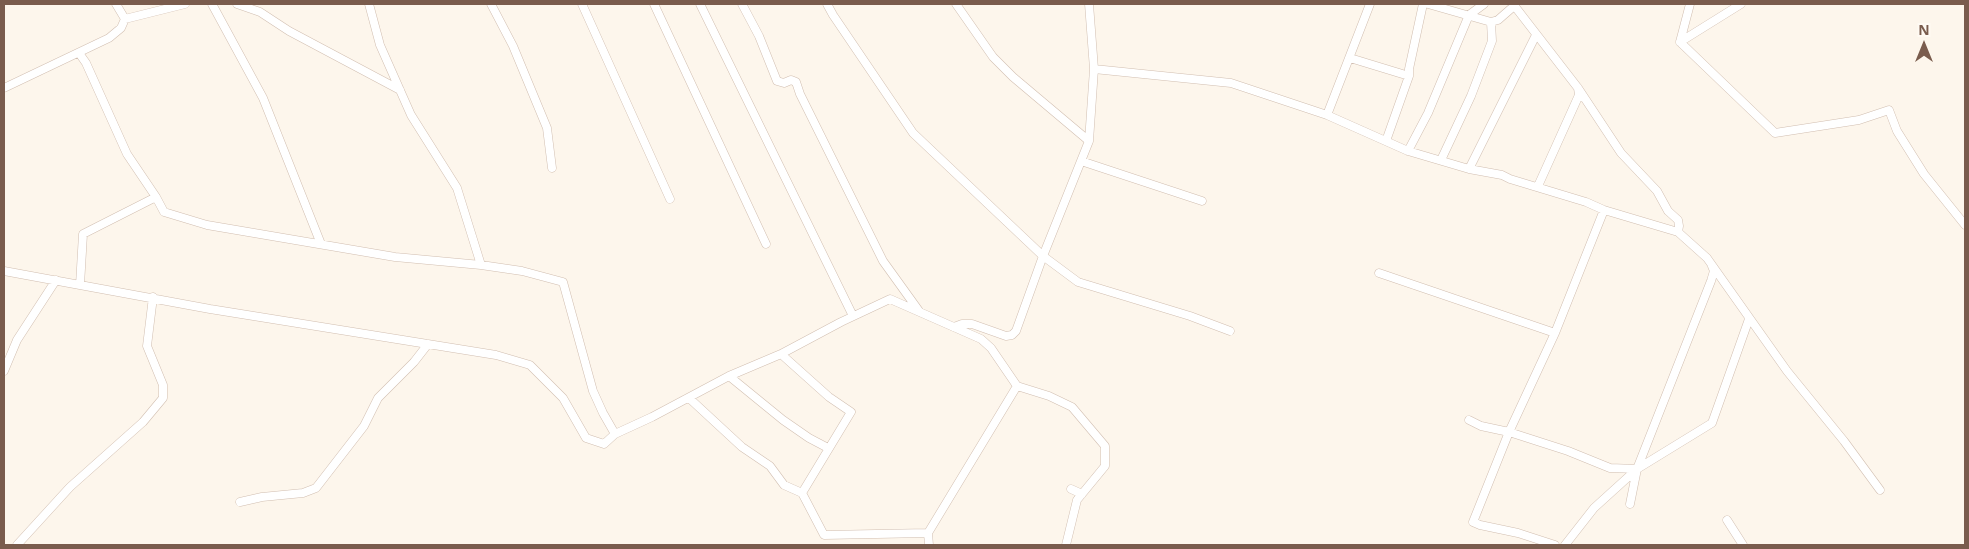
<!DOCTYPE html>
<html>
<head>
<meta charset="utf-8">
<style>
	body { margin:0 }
	#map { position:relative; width:1969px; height:549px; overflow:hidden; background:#fdf6ec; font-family:"Noto Sans",sans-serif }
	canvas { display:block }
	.frame { position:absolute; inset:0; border:5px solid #7a5c4d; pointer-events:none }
	.north { position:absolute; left:1899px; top:20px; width:50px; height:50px; -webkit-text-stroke:4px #fffaf3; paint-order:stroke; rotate:0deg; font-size:14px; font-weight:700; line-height:20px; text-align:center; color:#7a5c4d }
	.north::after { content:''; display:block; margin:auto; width:18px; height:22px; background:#7a5c4d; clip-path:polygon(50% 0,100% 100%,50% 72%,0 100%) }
</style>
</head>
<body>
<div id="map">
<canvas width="1969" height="549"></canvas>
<div class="frame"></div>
<div class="north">N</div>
</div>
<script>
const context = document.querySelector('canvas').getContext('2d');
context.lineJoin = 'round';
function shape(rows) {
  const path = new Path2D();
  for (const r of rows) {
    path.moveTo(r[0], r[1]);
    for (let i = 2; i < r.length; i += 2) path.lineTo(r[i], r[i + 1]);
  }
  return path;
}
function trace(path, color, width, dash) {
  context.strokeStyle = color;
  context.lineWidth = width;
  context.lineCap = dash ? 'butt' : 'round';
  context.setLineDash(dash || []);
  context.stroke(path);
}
const minor = shape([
	[212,4,263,98,321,244],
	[237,4,260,12,289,31,400,90],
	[369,4,380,45,411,115,457,188,481,265],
	[491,4,513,46,547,128,552,168],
	[582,4,670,199],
	[654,4,766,244],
	[700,4,853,316],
	[742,4,759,36,777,81,784,83,791,80,796,82,800,94,883,261,919,311],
	[827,4,833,15,913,133,1043,256,1078,282,1190,316,1230,331],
	[1428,4,1491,22],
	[1513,4,1578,88,1621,153,1657,191,1668,211,1678,220,1679,226,1678,232,1707,258,1787,371,1844,441,1880,490],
	[1741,4,1680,42,1775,133,1859,120,1889,110,1897,131,1924,174,1965,225],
	[125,19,185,4],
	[1680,42,1690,4],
	[79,53,86,63,127,154,156,197,164,212,207,225,395,257,481,265,522,271,563,282,593,391,603,413,615,434],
	[1350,58,1409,76],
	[1094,69,1231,83,1327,115,1408,151,1469,169,1502,175,1510,179,1586,202,1604,210,1678,232],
	[4,88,109,38,121,28,125,19,116,4],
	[1327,115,1370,4],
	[1089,141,1094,69,1089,4],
	[1386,141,1409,76,1409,69,1423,4],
	[1408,151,1428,113,1469,15,1484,4],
	[1441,160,1471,96,1492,41,1491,22,1498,20,1514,6],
	[1081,161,1202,201],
	[1469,169,1536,35],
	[1538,186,1579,95,1578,88],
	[4,271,210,309,496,355,530,365,563,398,586,438,604,444,615,434,652,417,729,376,781,354,841,322,890,299,981,339,991,348,1017,386,1049,396,1072,407,1105,446,1105,466,1077,500,1066,545],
	[1379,273,1555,333],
	[80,285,83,234,156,197],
	[954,327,962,324,972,324,1006,336,1012,335,1016,331,1043,256,1089,141,1013,77,993,57,956,4],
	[4,371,17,340,56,280],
	[729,376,783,420,809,438,828,448],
	[689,398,742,447,770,466,784,485,802,493,851,412,829,397,781,354],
	[1469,420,1481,426,1509,432,1568,451,1610,468,1637,469],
	[1071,489,1082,494],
	[802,493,824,535,928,533],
	[240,502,262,497,303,493,316,488,364,426,378,398,414,362,428,344],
	[1630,504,1637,469,1711,281,1714,271,1712,266],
	[1727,520,1743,545],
	[17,545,70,487,143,422,163,398,163,385,147,346,153,297],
	[929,545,928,533,1017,386],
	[1555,545,1518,533,1480,525,1473,522,1509,432,1555,333,1604,210],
	[1565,545,1594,508,1637,469,1712,423,1749,319]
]);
trace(minor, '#d1beb0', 9);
trace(minor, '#fff', 8);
</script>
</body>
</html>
